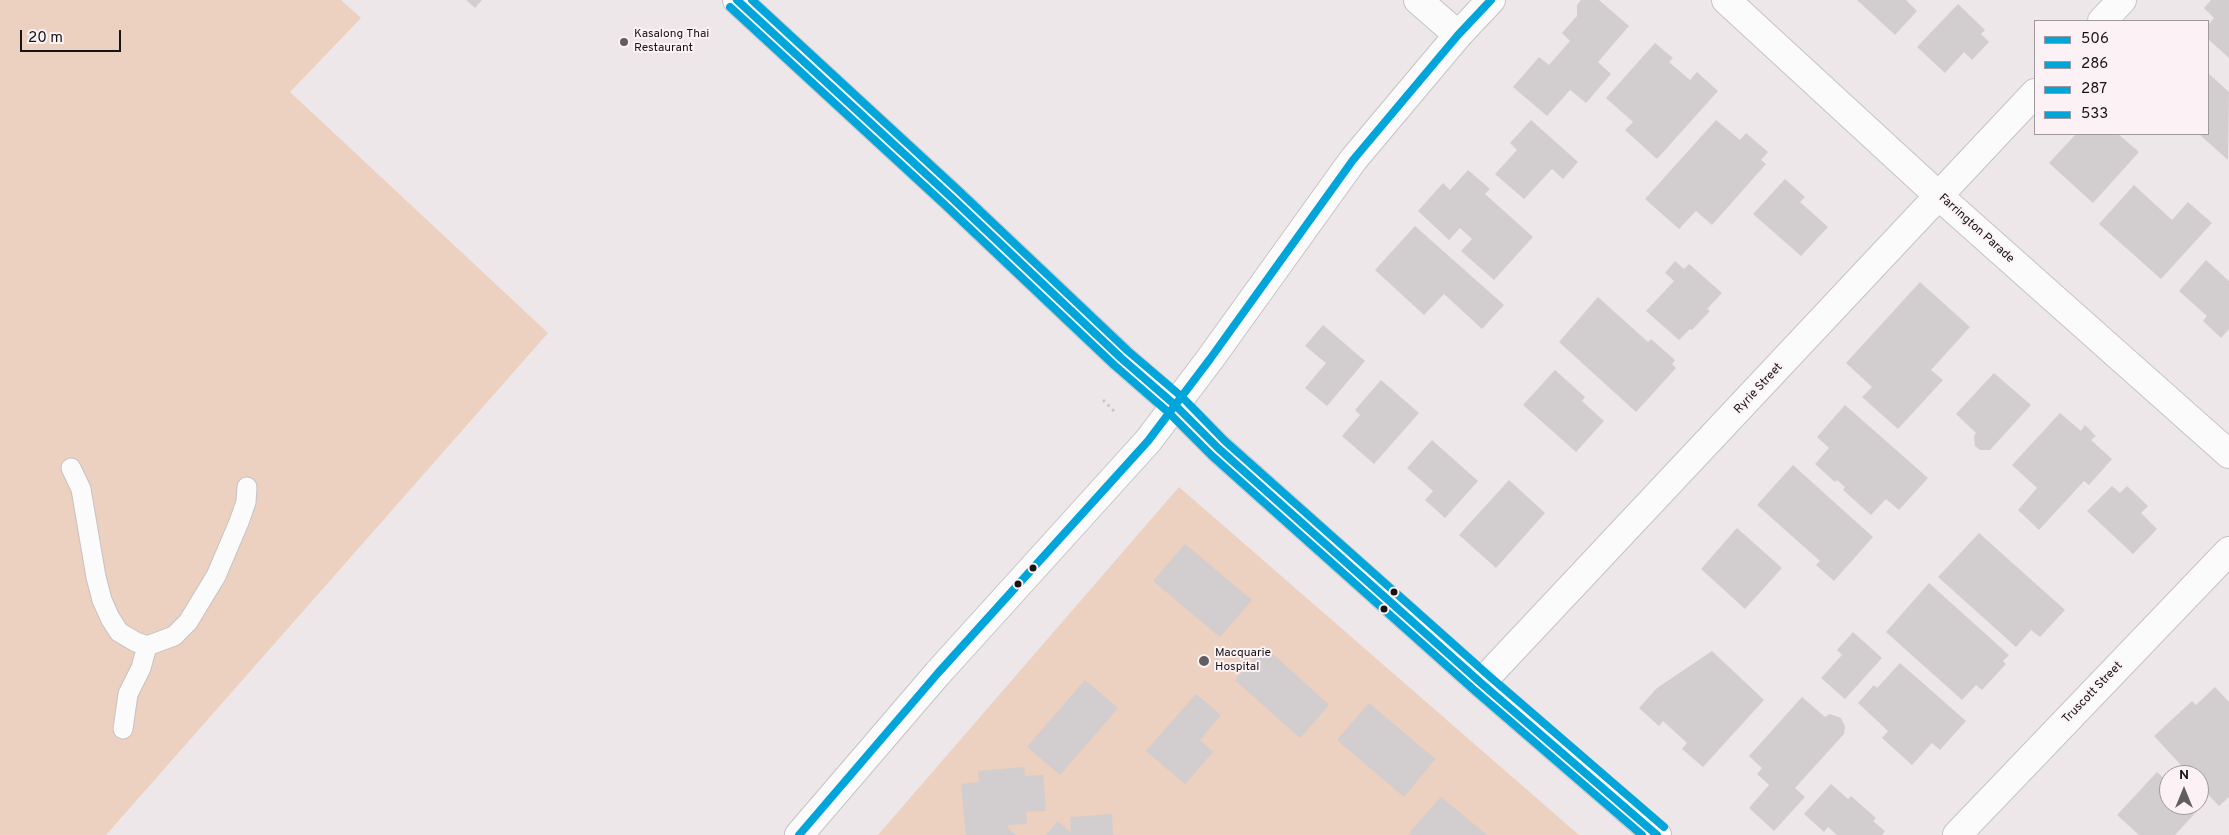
<!DOCTYPE html>
<html>
<head>
<meta charset="utf-8">
<style>
	body { margin:0 }
	#map { position:relative; width:2229px; height:835px; overflow:hidden; background:#ede7e9; font-family:Overpass,sans-serif }
	canvas { display:block }
	.legend { position:absolute; left:2034px; top:20px; width:175px; height:115px; box-sizing:border-box; background:#fcf2f5; border:1px solid #a0999b; margin:0; padding:6px 9px; list-style:none; font-size:15px; color:#171415 }
	.legend li { display:flex; align-items:center; gap:10px; height:25px }
	.legend b { width:25px; border:1px solid #a0999b }
	.north { position:absolute; left:2159px; top:765px; width:50px; height:50px; box-sizing:border-box; background:#fcf2f5; border:1px solid #a0999b; border-radius:50%; rotate:0deg; font-size:14px; font-weight:700; line-height:20px; text-align:center; color:#171415 }
	.north::after { content:''; display:block; margin:auto; width:18px; height:22px; background:#625e5f; clip-path:polygon(50% 0,100% 100%,50% 72%,0 100%) }
	.scale { position:absolute; left:20px; top:30px; width:101px; height:22px; box-sizing:border-box; border:2px solid #171415; border-top:0; padding-left:6px; font-size:15px; line-height:18px; white-space:nowrap; color:#171415; -webkit-text-stroke:4px #fcf2f5; paint-order:stroke }
</style>
</head>
<body>
<div id="map">
<canvas width="2229" height="835"></canvas>
<ul class="legend">
<li><b style="height:6px;background:#02a5d9"></b>506</li>
<li><b style="height:6px;background:#02a5d9"></b>286</li>
<li><b style="height:6px;background:#02a5d9"></b>287</li>
<li><b style="height:6px;background:#02a5d9"></b>533</li>
</ul>
<div class="north">N</div>
<div class="scale">20 m</div>
</div>
<script>
const context = document.querySelector('canvas').getContext('2d');
context.lineJoin = 'round';
function fill(path, color) {
  context.fillStyle = color;
  context.fill(path, 'evenodd');
}
function shape(rows) {
  const path = new Path2D();
  for (const r of rows) {
    path.moveTo(r[0], r[1]);
    for (let i = 2; i < r.length; i += 2) path.lineTo(r[i], r[i + 1]);
  }
  return path;
}
function trace(path, color, width, dash) {
  context.strokeStyle = color;
  context.lineWidth = width;
  context.lineCap = dash ? 'butt' : 'round';
  context.setLineDash(dash || []);
  context.stroke(path);
}
function drawText(font, color, halo, rows, align = 'center') {
  context.font = font + ' Overpass,sans-serif';
  context.lineWidth = 4;
  context.setLineDash([]);
  context.textBaseline = 'middle';
  context.strokeStyle = halo;
  context.fillStyle = color;
  for (const [text, x, y, turn = 0] of rows) {
    context.save();
    context.translate(x, y);
    context.rotate((+turn || 0) * Math.PI / 180);
    context.textAlign = isNaN(turn) ? turn : align;
    if (halo) context.strokeText(text, 0, 0);
    context.fillText(text, 0, 0);
    context.restore();
  }
}
const green = shape([
	[0,0,341,0,361,18,290,92,548,333,106,835,0,835],
	[1179,487,1579,835,878,835]
]);
const building = shape([
	[466,0,482,0,475,8],
	[1581,0,1599,0,1629,26,1598,62,1611,74,1586,103,1570,90,1547,116,1513,87,1539,57,1549,65,1570,41,1562,33,1577,16,1577,5],
	[1857,0,1906,0,1917,11,1895,35],
	[2211,0,2229,0,2229,58,2208,39,2208,25,2214,18,2204,8],
	[1958,4,1985,30,1981,34,1989,42,1972,60,1964,52,1945,73,1917,47],
	[1655,43,1673,58,1669,62,1690,80,1697,72,1718,91,1657,159,1625,130,1633,122,1606,98],
	[2208,73,2229,92,2228,160,2199,134,2208,134],
	[1531,120,1578,162,1563,179,1552,169,1524,199,1495,174,1517,150,1510,143],
	[1716,120,1740,140,1746,133,1768,152,1761,160,1766,164,1712,225,1696,211,1679,229,1645,199],
	[2076,134,2118,134,2139,152,2093,203,2049,163],
	[1468,170,1490,189,1485,194,1533,237,1494,280,1461,251,1472,239,1460,228,1449,240,1418,211,1443,183,1450,190],
	[1785,179,1805,197,1800,202,1828,227,1801,256,1753,214],
	[2134,185,2172,220,2188,202,2212,223,2161,279,2099,224],
	[1415,226,1504,305,1482,329,1444,294,1424,315,1375,270],
	[2206,260,2229,281,2229,329,2221,338,2203,321,2207,316,2179,291],
	[1675,261,1684,269,1689,264,1722,293,1707,309,1710,311,1692,330,1690,329,1679,340,1646,311,1674,281,1665,273],
	[1920,282,1970,327,1931,370,1943,380,1898,429,1862,397,1872,387,1846,363],
	[1598,297,1648,342,1651,339,1675,360,1672,364,1676,368,1636,412,1559,342],
	[1323,325,1365,361,1327,406,1305,388,1326,363,1305,346],
	[1555,370,1585,397,1582,401,1604,421,1576,452,1523,405],
	[1994,373,2031,405,1990,450,1980,450,1975,446,1974,436,1976,433,1956,414],
	[1381,380,1419,413,1374,464,1342,436,1360,415,1355,410],
	[1845,405,1928,478,1899,510,1886,499,1871,515,1843,490,1845,487,1837,480,1835,482,1815,464,1829,448,1817,437],
	[2060,413,2081,431,2085,425,2096,436,2091,440,2112,459,2089,485,2084,481,2039,530,2018,510,2037,488,2012,465],
	[1432,440,1478,481,1445,518,1425,500,1433,491,1407,468],
	[1793,465,1873,537,1834,581,1816,565,1820,561,1757,505],
	[1509,480,1545,513,1496,568,1459,535],
	[2112,486,2120,493,2127,486,2148,506,2141,513,2157,529,2133,554,2087,511],
	[1737,528,1782,568,1745,609,1701,569],
	[1979,533,2065,610,2040,637,2031,630,2016,647,1938,577],
	[1185,544,1252,600,1220,637,1153,581],
	[1929,583,2009,655,2003,661,2006,664,1982,690,1976,685,1962,700,1886,632],
	[1853,632,1882,658,1845,699,1821,678,1842,655,1837,650],
	[1265,647,1329,705,1300,738,1235,680],
	[1712,651,1764,700,1703,767,1682,749,1687,743,1663,721,1659,726,1639,708,1657,688],
	[1900,663,1966,721,1940,750,1932,743,1912,765,1882,738,1888,731,1858,703,1874,685,1877,688],
	[1085,680,1118,708,1060,775,1027,747],
	[2215,687,2229,702,2229,797,2219,806,2199,785,2199,775,2190,775,2154,736,2192,701,2196,705],
	[1196,694,1221,715,1200,740,1213,752,1185,784,1146,751],
	[1802,697,1825,717,1830,714,1841,718,1845,726,1844,734,1795,788,1805,797,1774,831,1749,808,1769,785,1757,774,1762,768,1749,756],
	[1369,703,1435,759,1404,797,1337,740],
	[1024,767,1025,776,1043,775,1046,811,1026,812,1027,824,1008,825,1008,829,1016,835,966,835,961,784,979,782,978,771],
	[2157,772,2169,783,2169,805,2193,805,2198,810,2175,835,2139,835,2117,815],
	[1831,784,1848,799,1851,796,1876,818,1873,821,1885,831,1882,835,1837,835,1828,827,1824,832,1804,814],
	[1441,797,1487,835,1411,835,1409,833],
	[1112,814,1113,835,1046,835,1058,821,1071,833,1070,817]
]);
const path = shape([
	[1103,400,1114,411]
]);
const service = shape([
	[71,468,81,489,96,577,102,600,110,618,119,632,136,642,147,646,174,636,188,622,216,576,239,522,246,502,247,487],
	[123,729,128,694,141,668,147,646]
]);
const minor = shape([
	[1418,0,1458,35],
	[1726,0,1940,197,2229,454],
	[2102,21,2122,0],
	[1481,683,2035,93],
	[1957,835,2229,551]
]);
const tertiary = shape([
	[737,0,952,198,1121,358,1175,405,1218,448,1481,683,1657,835]
]);
const secondary = shape([
	[799,835,938,673,1148,441,1210,359,1353,160,1458,35,1491,0]
]);
const bus1 = shape([
	[737,0,952,198,1121,358,1175,405,1218,448,1481,683,1657,835]
]);
const bus2 = shape([
	[730,7,945,205,1114,365,1168,412,1211,455,1474,690,1642,835]
]);
const bus3 = shape([
	[752,0,959,191,1128,351,1182,397,1225,441,1488,675,1664,827]
]);
const bus4 = shape([
	[799,835,938,673,1148,441,1210,359,1353,160,1458,35,1491,0]
]);
const markers = [
	[624,42,5,"#625e5f"],
	[1033,568,4.5,"#171415"],
	[1018,584,4.5,"#171415"],
	[1394,592,4.5,"#171415"],
	[1384,609,4.5,"#171415"],
	[1204,661,6,"#625e5f"]
];
const poiNames = [
	["Kasalong Thai",634,35],
	["Restaurant",634,49],
	["Macquarie",1215,654],
	["Hospital",1215,668]
];
const streetNames = [
	["Farrington Parade",1976,229,42],
	["Ryrie Street",1759,389,-47],
	["Truscott Street",2093,693,-46]
];
fill(green, '#ecd0c0');
fill(building, '#d2cdce');
trace(service, '#c7c2c4', 21);
trace(minor, '#c7c2c4', 30);
trace(tertiary, '#c7c2c4', 30);
trace(secondary, '#c7c2c4', 30);
trace(path, '#c9c7c8', 3, [2.5, 4]);
trace(service, '#fcfbfc', 19);
trace(minor, '#fcfbfc', 28);
trace(tertiary, '#fcfbfc', 28);
trace(secondary, '#fcfbfc', 28);
trace(bus1, '#02a5d9', 8);
trace(bus2, '#02a5d9', 8);
trace(bus3, '#02a5d9', 8);
trace(bus4, '#02a5d9', 8);
for (const [x, y, r, color] of markers) {
  const dot = new Path2D();
  dot.arc(x, y, r, 0, 2 * Math.PI);
  context.fillStyle = color;
  context.fill(dot);
  trace(dot, '#fcf2f5', 2);
}
drawText('12px', '#171415', '#fcf2f5', poiNames, 'left');
drawText('12px', '#171415', '#fcf2f5', streetNames);
</script>
</body>
</html>
